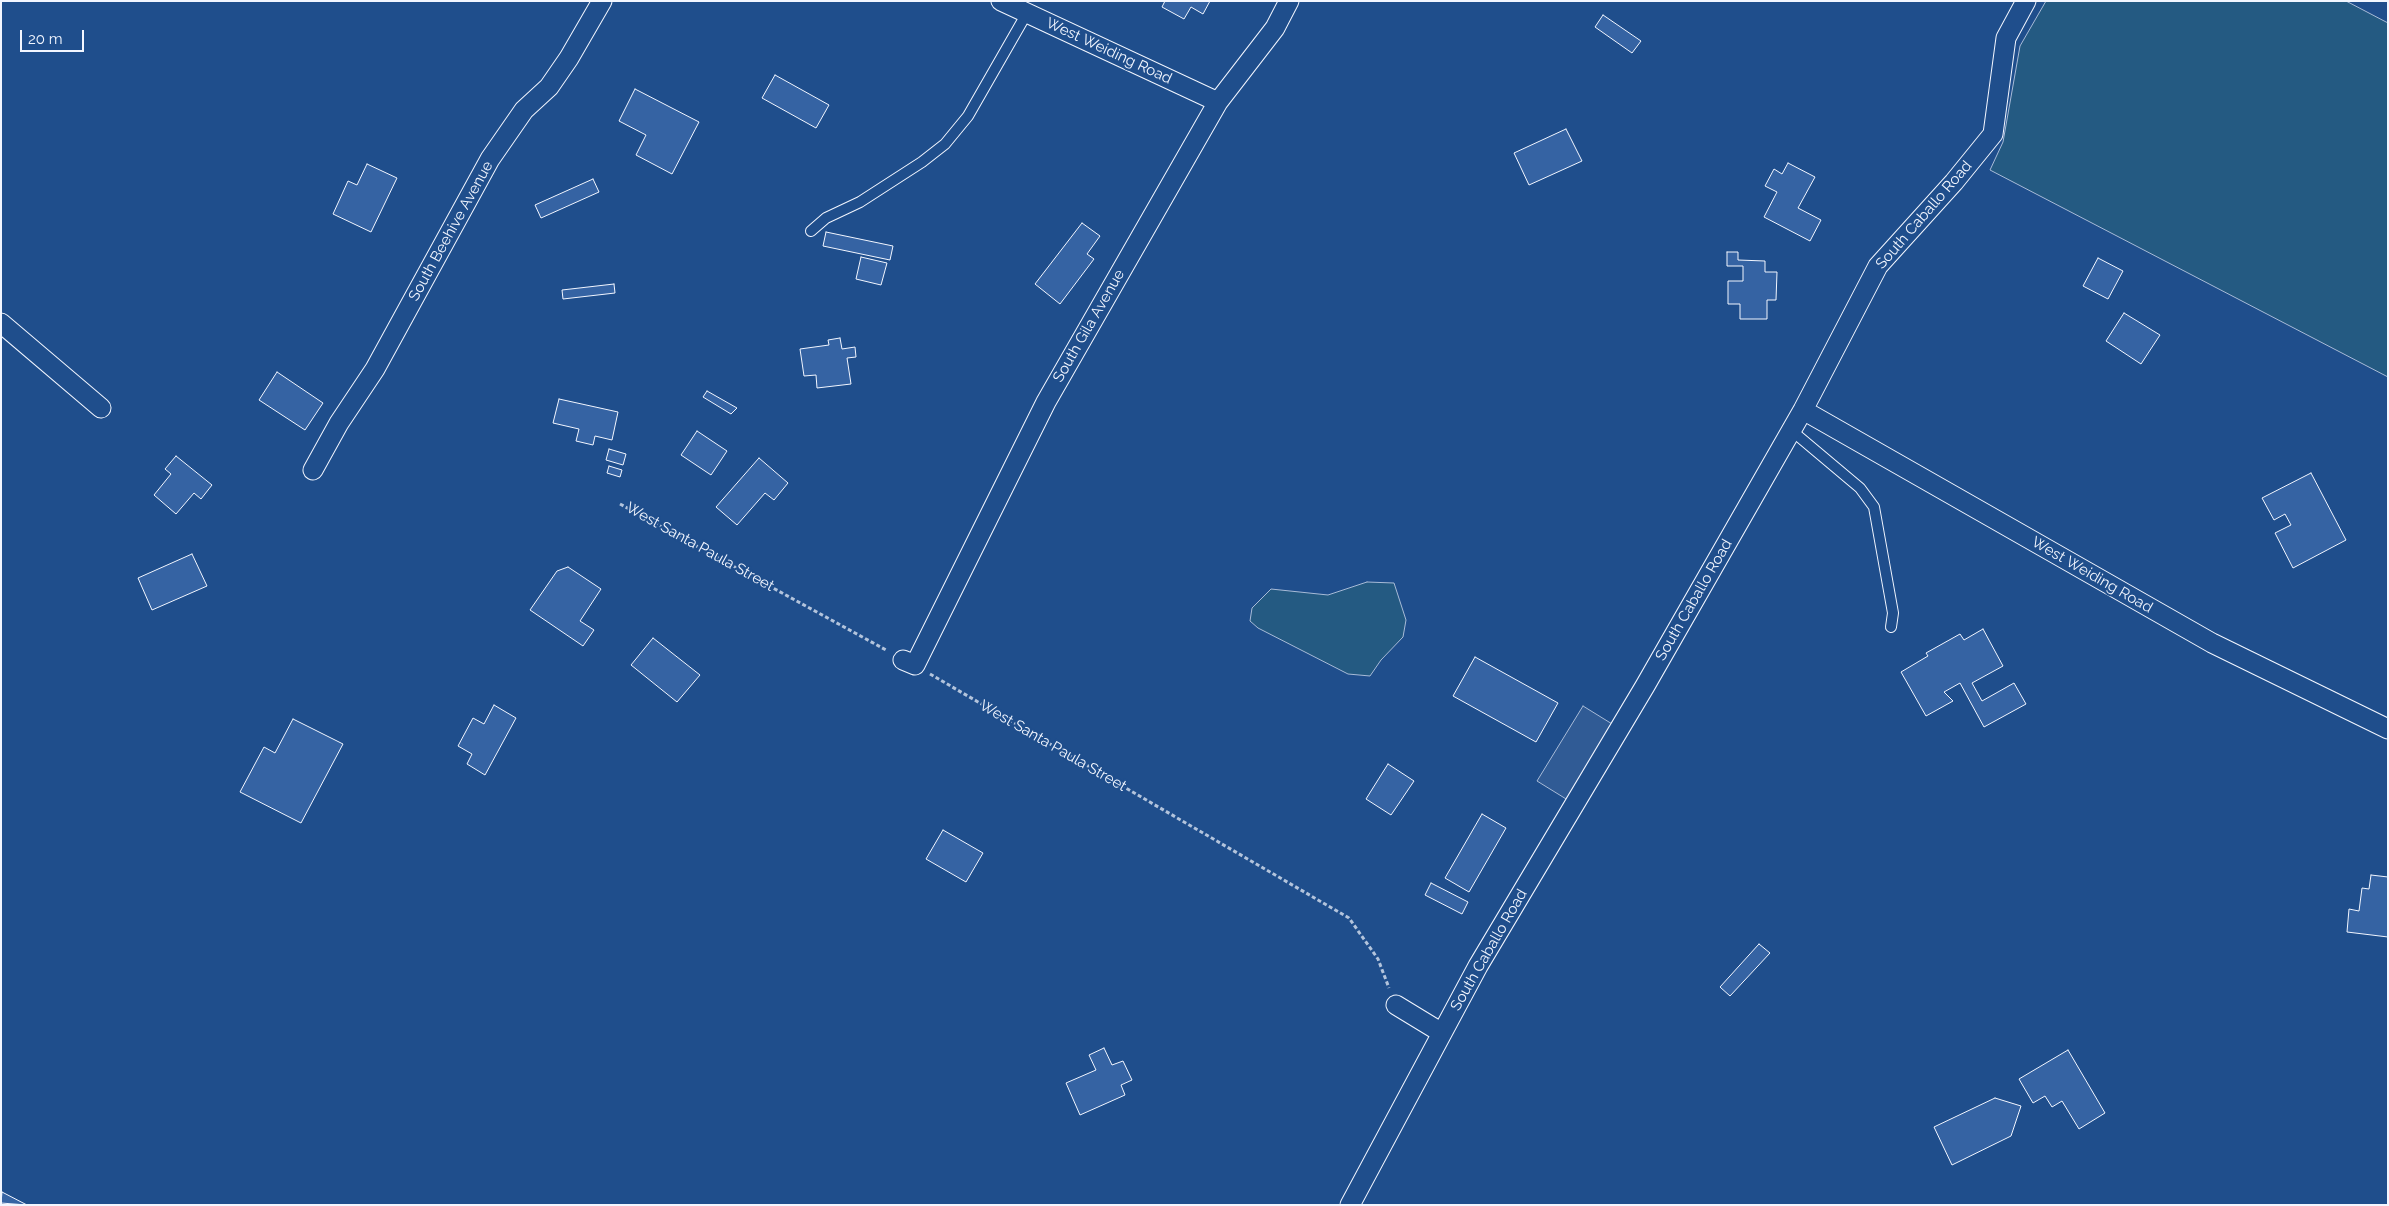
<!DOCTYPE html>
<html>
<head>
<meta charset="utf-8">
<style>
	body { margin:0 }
	#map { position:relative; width:2389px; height:1206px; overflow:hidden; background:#1f4e8c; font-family:Raleway,sans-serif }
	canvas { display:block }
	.frame { position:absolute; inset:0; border:2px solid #f2f6ff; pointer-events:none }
	.scale { position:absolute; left:20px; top:30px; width:64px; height:22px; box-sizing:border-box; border:2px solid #f2f6ff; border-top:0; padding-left:6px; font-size:15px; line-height:18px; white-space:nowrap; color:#f2f6ff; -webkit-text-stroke:4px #1f4e8c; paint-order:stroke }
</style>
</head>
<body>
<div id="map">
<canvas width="2389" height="1206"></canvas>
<div class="frame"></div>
<div class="scale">20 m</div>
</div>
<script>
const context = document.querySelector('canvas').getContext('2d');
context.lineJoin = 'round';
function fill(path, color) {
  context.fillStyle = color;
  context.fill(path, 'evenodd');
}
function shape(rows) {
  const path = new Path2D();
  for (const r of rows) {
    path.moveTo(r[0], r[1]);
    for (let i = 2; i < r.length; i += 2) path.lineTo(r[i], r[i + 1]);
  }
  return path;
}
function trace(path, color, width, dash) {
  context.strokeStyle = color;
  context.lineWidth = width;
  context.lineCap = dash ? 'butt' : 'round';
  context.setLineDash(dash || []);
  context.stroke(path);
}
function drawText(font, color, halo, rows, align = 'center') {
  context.font = font + ' Raleway,sans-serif';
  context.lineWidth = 4;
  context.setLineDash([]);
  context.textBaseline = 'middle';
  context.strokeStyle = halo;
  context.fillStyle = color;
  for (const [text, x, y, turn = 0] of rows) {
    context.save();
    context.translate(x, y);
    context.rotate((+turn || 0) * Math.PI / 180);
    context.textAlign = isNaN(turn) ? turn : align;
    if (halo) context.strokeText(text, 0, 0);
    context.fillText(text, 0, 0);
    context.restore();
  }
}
const green = shape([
	[2046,1,2346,1,2388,23,2388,377,1990,170,2003,142,2020,46,2046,1],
	[1367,582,1394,583,1406,620,1403,637,1381,660,1370,676,1348,674,1258,628,1250,621,1252,608,1271,589,1328,595,1367,582]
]);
const parking = shape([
	[1583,706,1617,727,1571,802,1537,781,1583,706]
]);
const building = shape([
	[1165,1,1210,1,1203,14,1191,7,1184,19,1162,7,1165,1],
	[1603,15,1641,41,1632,53,1595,27,1603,15],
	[775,75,829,105,816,128,762,98,775,75],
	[635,89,699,122,672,174,636,155,646,135,619,121,635,89],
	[1566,129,1582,161,1529,185,1514,153,1566,129],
	[1788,163,1815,177,1798,208,1821,220,1810,241,1764,217,1777,192,1765,186,1774,169,1782,174,1788,163],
	[367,164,397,178,371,232,333,214,348,181,357,185,367,164],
	[593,179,599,192,541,218,535,205,593,179],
	[1082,223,1100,236,1087,254,1094,259,1060,304,1035,284,1082,223],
	[826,232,893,246,890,260,823,246,826,232],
	[1727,252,1738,252,1738,260,1765,261,1765,272,1777,272,1776,300,1767,300,1767,319,1740,319,1740,304,1728,304,1728,281,1743,281,1743,266,1727,266,1727,252],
	[861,257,887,263,881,285,856,279,861,257],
	[2098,258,2123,271,2108,299,2083,286,2098,258],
	[614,284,615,293,563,299,562,290,614,284],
	[2124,313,2160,335,2141,364,2106,341,2124,313],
	[840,338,842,349,855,347,856,357,847,358,851,384,817,388,816,375,804,376,800,349,829,345,828,340,840,338],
	[277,372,323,403,305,430,259,400,277,372],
	[707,391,737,408,731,414,703,397,707,391],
	[559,399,618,412,612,440,595,436,593,445,576,441,579,429,553,423,559,399],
	[697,431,727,451,711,475,681,455,697,431],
	[609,449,626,454,623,465,606,460,609,449],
	[176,456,212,485,201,499,194,493,176,514,154,495,171,474,165,469,176,456],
	[759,458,788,483,774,500,765,493,737,525,716,507,759,458],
	[609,466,622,470,620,477,607,473,609,466],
	[2311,473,2346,540,2293,568,2275,533,2291,525,2285,514,2274,520,2262,498,2311,473],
	[192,554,207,586,152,610,138,578,192,554],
	[568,567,601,589,580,621,594,630,583,646,530,610,557,571,568,567],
	[1983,629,2003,666,1972,683,1982,701,2014,683,2026,704,1984,727,1960,683,1944,692,1953,701,1926,716,1901,672,1928,656,1926,653,1960,634,1964,640,1983,629],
	[653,638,700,675,677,702,631,665,653,638],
	[1475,657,1558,703,1536,742,1453,696,1475,657],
	[494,705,516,718,485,775,467,764,472,754,458,746,473,718,484,724,494,705],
	[293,719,343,744,301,823,240,792,264,747,275,753,293,719],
	[1388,764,1414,781,1391,815,1366,799,1388,764],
	[1482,814,1506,828,1469,892,1445,878,1482,814],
	[943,830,983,853,966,882,926,859,943,830],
	[2371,875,2388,877,2388,937,2347,932,2349,909,2359,911,2362,888,2369,889,2371,875],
	[1431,883,1468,902,1462,914,1425,895,1431,883],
	[1759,944,1770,953,1730,996,1720,987,1759,944],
	[1104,1048,1112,1065,1123,1061,1132,1080,1121,1085,1125,1095,1080,1115,1066,1083,1096,1070,1089,1055,1104,1048],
	[2068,1050,2105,1113,2079,1129,2062,1101,2052,1107,2045,1096,2033,1103,2019,1079,2068,1050],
	[1995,1098,2021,1106,2011,1136,1952,1165,1934,1127,1995,1098],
	[2,1192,27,1205,1,1203,2,1192]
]);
const path = shape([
	[620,504,886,650],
	[930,674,1349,918,1378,959,1389,988]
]);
const service = shape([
	[811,231,826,218,860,202,922,162,945,144,968,116,1027,13],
	[1791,430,1860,488,1874,507,1893,613,1891,627]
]);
const minor = shape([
	[1001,1,1218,102],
	[1,323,101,408],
	[1803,410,2212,643,2388,729],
	[313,470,339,423,375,369,490,159,524,110,549,87,569,58,602,1],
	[903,660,915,665,1046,402,1218,102,1275,28,1289,1],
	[1396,1005,1442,1033],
	[1350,1205,1478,966,1645,686,1803,410,1878,266,1954,182,1993,134,2006,38,2026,1]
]);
const streetNames = [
	["West Weiding Road",1109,51,25],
	["South Caballo Road",1924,215,-49],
	["South Beehive Avenue",451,231,-61],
	["South Gila Avenue",1089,326,-60],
	["West Santa Paula Street",700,547,29],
	["West Weiding Road",2092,575,30],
	["South Caballo Road",1694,600,-60],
	["West Santa Paula Street",1053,746,30],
	["South Caballo Road",1489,950,-60]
];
fill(green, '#245a82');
trace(green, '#a8bbd7', 1);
fill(parking, '#305b95');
trace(parking, '#a8bbd7', 1);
fill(building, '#3563a3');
trace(building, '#f2f6ff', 1);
trace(service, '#f2f6ff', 12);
trace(minor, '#f2f6ff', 21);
trace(path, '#b3c4dc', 3, [4, 2.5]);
trace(service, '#1f4e8c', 10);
trace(minor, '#1f4e8c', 19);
drawText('15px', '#f2f6ff', '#1f4e8c', streetNames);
</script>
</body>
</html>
